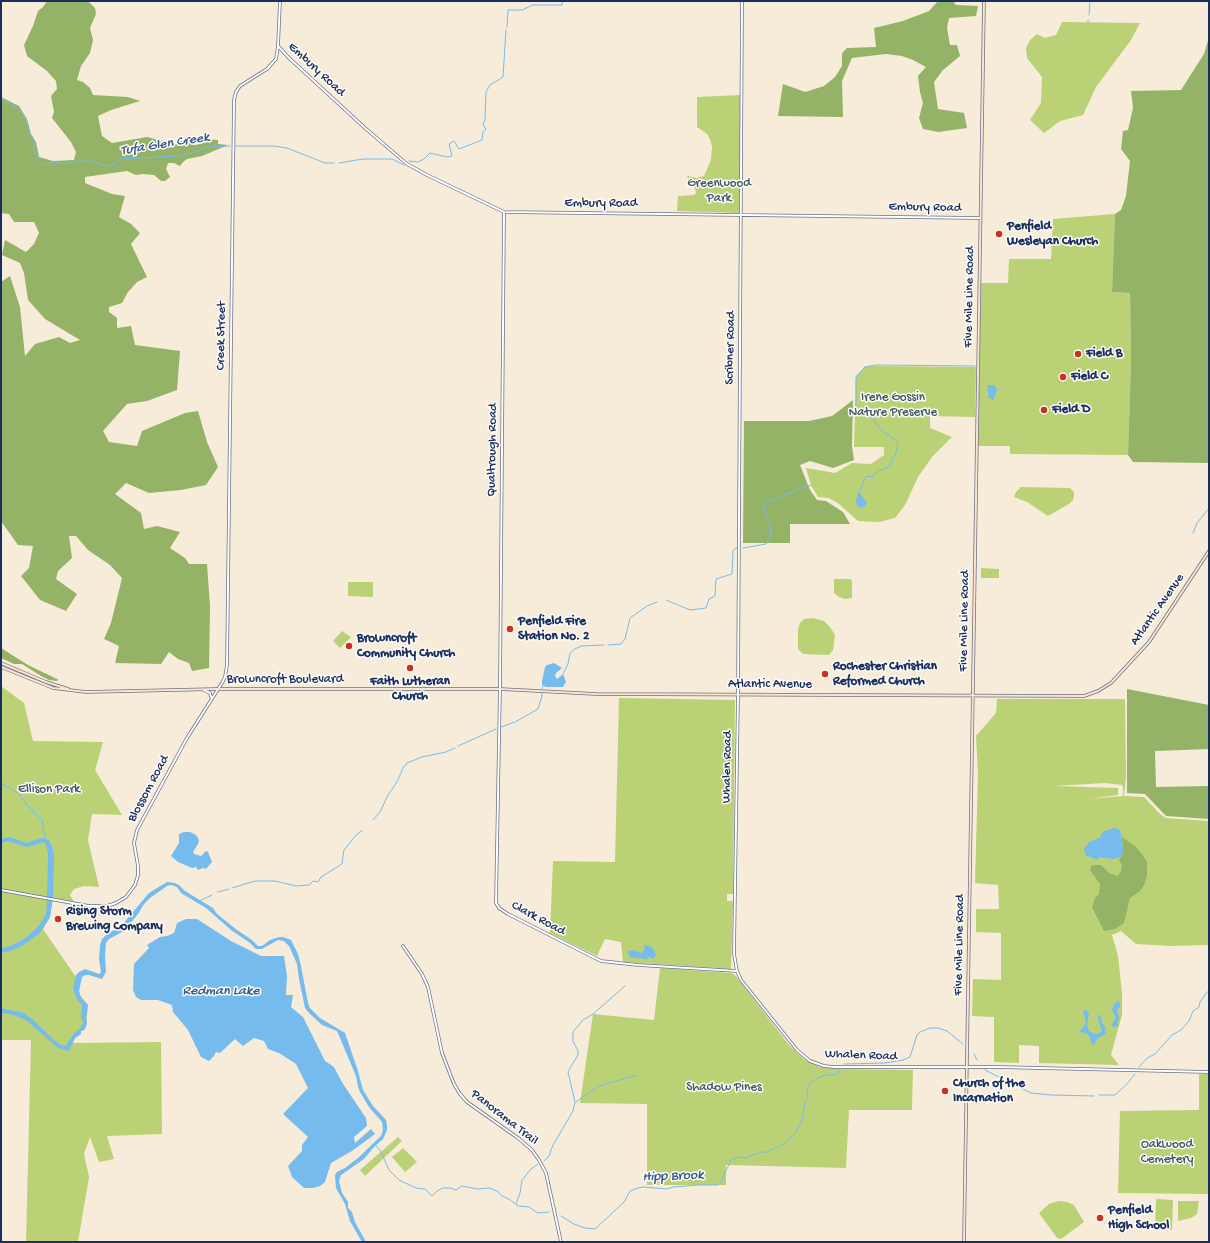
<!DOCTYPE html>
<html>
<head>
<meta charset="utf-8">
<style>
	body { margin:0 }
	#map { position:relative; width:1210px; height:1243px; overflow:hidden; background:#f7ecd9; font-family:"Gochi Hand",sans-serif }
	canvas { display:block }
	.frame { position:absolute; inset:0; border:2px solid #1b2f5e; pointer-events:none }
</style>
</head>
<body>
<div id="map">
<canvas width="1210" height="1243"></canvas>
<div class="frame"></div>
</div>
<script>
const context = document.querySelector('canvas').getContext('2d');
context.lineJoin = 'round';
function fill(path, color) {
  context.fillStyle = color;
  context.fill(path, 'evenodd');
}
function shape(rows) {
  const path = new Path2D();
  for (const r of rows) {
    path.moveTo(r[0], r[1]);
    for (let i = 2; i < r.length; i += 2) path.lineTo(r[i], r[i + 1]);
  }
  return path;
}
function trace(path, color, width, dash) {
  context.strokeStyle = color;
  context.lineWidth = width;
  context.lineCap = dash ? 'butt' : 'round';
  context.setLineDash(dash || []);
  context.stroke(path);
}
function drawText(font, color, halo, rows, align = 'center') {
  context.font = font + ' "Gochi Hand",sans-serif';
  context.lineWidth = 3;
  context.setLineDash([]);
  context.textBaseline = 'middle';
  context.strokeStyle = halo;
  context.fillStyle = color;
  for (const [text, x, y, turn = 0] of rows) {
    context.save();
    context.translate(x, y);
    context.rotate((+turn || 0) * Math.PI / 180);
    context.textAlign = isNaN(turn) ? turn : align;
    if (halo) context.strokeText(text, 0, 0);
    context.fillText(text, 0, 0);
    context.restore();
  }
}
const green = shape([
	[1062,22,1140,23,1131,40,1096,87,1083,115,1060,121,1044,133,1030,120,1041,103,1042,77,1027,58,1026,48,1030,40,1037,34,1045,38,1056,35],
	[741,95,739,213,677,211,678,196,694,195,696,193,695,188,687,177,688,176,697,178,704,176,711,160,712,147,710,139,707,134,697,127,697,97],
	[1115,214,1112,292,1130,293,1131,360,1128,455,1010,454,1010,446,978,446,981,283,1008,283,1009,259,1051,259,1053,219],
	[866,366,976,367,975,417,930,416,930,428,952,437,932,457,918,477,905,505,895,518,879,522,858,521,839,504,829,498,818,497,811,485,806,468,835,473,852,463,871,464,884,455,884,447,854,447,856,376],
	[1021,487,1070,488,1074,492,1074,496,1073,500,1069,504,1048,516,1027,502,1014,497,1016,492],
	[981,568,999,569,999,578,981,578],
	[834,579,849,579,852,580,852,598,845,599,839,597,834,593],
	[348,582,373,582,373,597,348,596],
	[813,618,824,621,830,627,835,635,833,650,829,655,803,654,798,649,798,629,800,623,804,619],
	[342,631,351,637,340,648,333,641],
	[1,686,24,703,33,741,103,742,95,770,122,815,92,814,88,840,99,887,84,886,74,889,70,895,74,902,53,898,50,917,43,929,80,983,79,991,80,995,88,1005,86,1027,83,1031,81,1030,81,1034,75,1038,73,1043,161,1042,162,1134,107,1136,114,1159,99,1162,90,1137,84,1154,89,1177,78,1242,26,1242,31,1040,1,1040],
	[619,698,735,700,733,894,727,894,727,901,733,901,731,969,623,962,621,942,605,939,597,956,550,933,553,861,615,862],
	[997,699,1125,699,1126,777,1124,796,1144,797,1160,814,1166,818,1209,821,1209,945,1171,946,1136,944,1121,931,1112,935,1118,956,1122,993,1122,1015,1111,1055,1119,1065,1039,1063,1039,1046,1019,1045,1019,1063,994,1062,994,1017,972,1016,973,979,1001,980,1001,933,976,932,976,909,999,909,998,885,975,883,978,773,976,736,996,713],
	[1105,783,1122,785,1123,788,1123,796,1089,799,1118,795,1118,788,1054,786],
	[660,968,731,973,735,975,789,1045,805,1060,820,1067,838,1069,913,1070,912,1110,849,1110,846,1168,726,1165,726,1185,647,1185,647,1104,580,1103,593,1014,654,1020],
	[1199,1074,1209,1074,1209,1194,1118,1193,1120,1111,1199,1110],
	[398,1137,402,1141,365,1176,360,1170],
	[403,1148,417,1162,405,1172,392,1157],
	[1156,1199,1173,1200,1172,1230,1155,1230],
	[1058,1201,1067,1202,1074,1205,1084,1222,1061,1239,1057,1238,1039,1213,1049,1204],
	[1178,1201,1199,1201,1197,1214,1191,1218,1178,1221]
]);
const forest = shape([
	[47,1,88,1,95,8,96,14,90,28,93,40,90,53,81,66,77,80,83,82,90,88,93,95,128,97,140,101,111,110,98,116,102,136,112,143,147,137,162,141,167,145,175,145,180,140,195,145,204,143,209,139,218,140,218,144,228,145,202,156,187,159,183,162,180,166,174,163,168,163,166,169,170,177,165,181,161,181,154,175,142,174,136,175,127,171,85,177,85,183,112,194,125,196,119,217,131,224,140,233,131,244,147,277,137,282,128,292,122,303,109,307,109,312,117,318,117,328,131,326,135,345,180,351,177,390,147,401,127,404,103,431,109,442,137,446,142,431,185,413,198,411,207,442,218,467,206,485,181,490,149,493,126,483,115,494,141,513,144,529,157,526,180,532,170,548,185,558,189,564,207,564,210,606,209,668,192,671,189,663,178,659,169,652,161,664,115,663,119,646,104,639,111,623,122,578,110,565,88,550,76,536,69,536,72,558,58,571,56,579,77,594,66,611,40,600,21,576,29,568,33,546,18,545,1,521,1,282,10,276,20,307,25,356,35,344,59,337,70,343,80,340,45,319,28,300,24,273,20,263,2,255,5,240,26,252,34,244,39,233,34,222,14,222,9,214,1,213,1,97,19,106,27,119,31,134,36,142,39,157,53,161,74,160,76,152,71,142,52,118,54,112,51,96,57,89,56,81,47,71,27,56,24,45,33,26,38,11,43,7],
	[938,1,953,1,956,5,978,6,976,16,949,18,947,28,950,45,957,45,960,56,943,70,934,82,938,109,964,113,967,128,938,132,923,129,919,118,923,103,920,92,918,76,926,67,913,60,902,56,886,54,852,58,842,81,843,117,778,116,783,84,805,92,824,86,835,77,842,66,842,53,847,48,876,47,874,28,903,21,929,11],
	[1209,37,1209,463,1133,462,1128,455,1131,360,1130,293,1112,292,1115,214,1121,210,1126,196,1130,161,1121,149,1123,131,1128,130,1133,108,1131,91,1181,90,1204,54],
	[853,400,852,446,854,460,833,468,810,461,800,465,810,490,817,500,826,501,843,512,850,524,790,524,790,543,743,543,744,421,809,421,832,416],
	[1,648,28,665,59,680,56,681,49,680,41,676,22,664,14,664,1,658],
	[1127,689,1209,705,1209,749,1155,751,1156,787,1209,786,1209,819,1166,816,1145,794,1127,793],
	[1122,837,1135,846,1142,854,1147,862,1147,875,1144,885,1140,891,1130,898,1124,923,1115,929,1104,931,1092,907,1096,896,1099,895,1100,884,1090,870,1092,865,1101,865,1109,873,1118,876,1121,871,1122,865,1119,860,1123,852]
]);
const water = shape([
	[987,385,994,385,997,388,995,397,993,400,989,398],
	[859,492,867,503,862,508,857,506,856,501,858,493],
	[554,663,562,668,556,673,555,676,557,679,562,675,564,676,566,682,563,687,546,687,542,685,542,681,545,667,547,665],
	[1115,828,1120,830,1122,839,1123,850,1121,857,1113,859,1098,857,1098,860,1088,856,1086,856,1084,849,1089,842,1099,838,1101,839,1100,837,1102,833,1105,831],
	[184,832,190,832,196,835,198,838,199,841,198,844,193,852,194,854,201,856,206,851,208,852,212,862,206,869,203,868,198,870,196,867,192,868,178,862,171,856,179,843,179,834],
	[10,837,26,843,42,838,49,840,52,846,54,856,53,897,50,917,40,933,22,946,10,951,1,953,1,949,13,945,27,937,38,927,46,914,47,902,48,853,45,842,27,847,8,841,1,843,1,839],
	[167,882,175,883,179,885,185,891,213,908,217,914,237,930,252,940,258,946,262,946,270,940,279,937,283,937,291,940,298,954,301,966,308,1003,310,1008,320,1018,345,1033,358,1071,363,1090,373,1106,386,1120,387,1125,387,1130,383,1139,374,1147,364,1159,341,1175,339,1181,342,1193,348,1202,348,1208,352,1212,355,1222,366,1242,362,1242,350,1221,345,1204,336,1188,335,1175,337,1172,345,1168,358,1158,381,1136,383,1130,382,1122,369,1107,360,1092,358,1087,356,1076,337,1031,322,1025,310,1014,305,1008,299,979,297,964,289,946,284,941,278,940,262,949,256,949,250,943,231,930,206,908,181,893,177,887,171,885,167,886,150,898,144,904,138,914,124,931,109,939,106,943,105,956,106,972,102,979,89,975,85,975,82,977,79,991,81,998,88,1005,86,1017,87,1024,84,1030,81,1031,81,1034,75,1038,69,1051,58,1048,26,1020,11,1014,1,1013,1,1008,24,1013,32,1019,55,1041,61,1045,66,1046,74,1033,80,1028,84,1022,81,1019,82,1005,78,1001,73,989,76,975,79,972,85,969,99,974,101,972,99,959,100,945,102,939,106,935,122,925,149,893],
	[186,919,197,919,231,941,261,956,284,956,287,976,286,995,293,995,291,1007,303,1017,325,1061,334,1067,343,1084,366,1118,367,1126,354,1137,355,1143,371,1129,375,1134,352,1151,331,1163,325,1182,320,1186,313,1188,304,1188,292,1177,288,1166,302,1151,302,1145,308,1137,283,1114,308,1088,296,1064,279,1053,268,1049,264,1041,254,1038,243,1046,235,1039,220,1053,216,1052,214,1056,209,1061,201,1057,188,1030,173,1012,172,1005,158,1000,141,1000,136,997,133,990,134,964,149,948,147,945,160,937,167,936,174,933,177,923],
	[645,945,650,946,654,950,656,955,654,958,652,959,650,957,646,959,630,957,628,953,629,951,633,950,641,953,644,951],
	[1118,1001,1120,1003,1120,1006,1117,1011,1119,1017,1118,1023,1118,1026,1114,1027,1111,1025,1116,1018,1112,1010,1114,1004],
	[1084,1010,1086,1010,1089,1014,1087,1025,1089,1031,1092,1033,1097,1034,1102,1031,1098,1019,1098,1015,1100,1015,1102,1022,1105,1027,1106,1034,1097,1039,1094,1045,1091,1043,1090,1037,1086,1033,1080,1032,1080,1030,1085,1025,1086,1020,1083,1013]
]);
const stream = shape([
	[1089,15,1090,1],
	[1088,23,1088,20],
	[507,27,508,10,522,10,533,5,562,5,562,1],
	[1,99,13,105,19,109,26,119,28,130,32,138,34,141,35,143,33,148,38,158,42,163,47,164,55,162,66,164,78,161,91,161,106,166,115,164,119,159,177,156,192,153,207,147,230,146],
	[235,146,274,146,287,148,325,163,334,163],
	[409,161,418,162,424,159,430,153,447,157,452,156,449,144,454,141,459,149,482,140,483,132,486,129,483,124,485,120,486,92,490,85,503,77,506,30],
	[339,163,363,159,392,159,404,165],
	[859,492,866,476,872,477,880,470,887,468,892,463,892,458,895,456,898,445,897,442,889,435,884,433,867,412,858,411,856,409,856,377,865,367,876,365,975,366],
	[1193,533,1197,523,1209,508],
	[743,548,766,544,770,537,771,529,764,508,765,504,781,496,811,485],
	[666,600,690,610,706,608,709,599,715,596,716,579,732,574,733,551,735,549,737,548],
	[608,645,621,644,625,639,630,618,647,606,657,602],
	[562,676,568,664,570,653,575,649,581,646,604,645],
	[542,689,543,686],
	[501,727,515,722,538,709,542,696,542,693],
	[458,746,496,729],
	[1,783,18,793,28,806,42,820,45,839],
	[373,820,380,812,388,795,397,782,403,768,407,763,422,757,446,752,455,748],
	[232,888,255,881,275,881,296,886,309,885,313,881,318,882,321,877,342,864,344,850,357,834,362,831],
	[218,892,229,889],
	[199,901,212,895],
	[974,1054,977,1060],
	[844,1064,885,1063,903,1060,910,1057,917,1035,920,1032,930,1028,938,1028,947,1031,963,1044],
	[1139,1067,1147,1058,1155,1054,1172,1035,1181,1030,1189,1021,1193,1011,1199,1007,1200,1002,1207,992,1209,992],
	[985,1070,1031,1093,1051,1095,1094,1096],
	[1099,1095,1115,1095,1126,1085,1135,1074],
	[576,1102,599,1086,637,1075],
	[375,1144,381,1152,389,1170,399,1180,416,1188,425,1189,432,1196,437,1191,443,1188,451,1188,456,1190,462,1186,478,1189,489,1188,497,1191,502,1196,509,1199,518,1206,529,1207,538,1213,549,1212],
	[544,1161,549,1156,553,1145,573,1111,575,1102,568,1072,570,1068,578,1055,578,1051,573,1041,573,1032,583,1020,593,1014,625,986],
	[516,1204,520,1193,522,1180,531,1169,538,1164],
	[561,1216,574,1224,585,1228,595,1229,624,1202,630,1191,638,1188,643,1187,667,1189,673,1187,698,1185,718,1185,721,1182,731,1160,738,1157,744,1158,763,1152,767,1152,784,1144,791,1138,797,1130,802,1120,805,1102,808,1097,807,1089,810,1083,818,1078,825,1075,836,1075,840,1071]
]);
const tertiary = shape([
	[742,1,738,694,734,954,737,971,741,980,797,1050,810,1061,824,1066,834,1067,997,1067,1209,1072],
	[279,47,289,58,365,128,407,164,427,175,504,212,980,218],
	[504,212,500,686,496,903,499,908,508,914,601,961,638,965,737,971],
	[204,690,210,693,211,697],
	[1,890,89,906,107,906,116,903,126,897,135,885,138,875,138,866,134,843,137,830,187,738,222,683,225,677,227,665,234,100,236,92,240,86,267,69,276,59,278,46,280,1],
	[403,946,422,974,428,987,442,1053,454,1084,460,1094,467,1102,518,1138,532,1150,539,1160,546,1173,548,1182,561,1242]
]);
const secondary = shape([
	[1,663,46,682,68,689],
	[1,667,53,688,86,692,218,689,500,689,596,694,1084,696,1098,691,1111,683,1149,642,1209,551],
	[964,1242,984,1]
]);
const markers = [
	[999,234,4,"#c8321e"],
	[1078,354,4,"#c8321e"],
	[1063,377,4,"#c8321e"],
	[1044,410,4,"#c8321e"],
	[510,629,4,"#c8321e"],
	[349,646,4,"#c8321e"],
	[410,668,4,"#c8321e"],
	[825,674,4,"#c8321e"],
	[58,919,4,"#c8321e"],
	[945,1091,4,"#c8321e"],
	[1100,1218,4,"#c8321e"]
];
const streetNames = [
	["Embury Road",316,70,43],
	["Embury Road",601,204],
	["Embury Road",925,208,1],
	["Five Mile Line Road",970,297,-89],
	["Creek Street",222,336,-89],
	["Scribner Road",731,348,-89],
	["Qualtrough Road",493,450,-89],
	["Atlantic Avenue",1158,610,-55],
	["Five Mile Line Road",965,621,-89],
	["Browncroft Boulevard",285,680],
	["Atlantic Avenue",770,685],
	["Whalen Road",728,767,-89],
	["Blossom Road",149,789,-62],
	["Clark Road",538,919,28],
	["Five Mile Line Road",960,945,-89],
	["Whalen Road",861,1056,2],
	["Panorama Trail",504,1118,38]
];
const parkNames = [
	["Greenwood",719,184],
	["Park",719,199],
	["Irene Gossin",893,398],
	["Nature Preserve",893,413],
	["Ellison Park",49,790],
	["Shadow Pines",724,1088],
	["Oakwood",1167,1145],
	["Cemetery",1167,1160]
];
const poiNames = [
	["Penfield",1007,227],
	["Wesleyan Church",1007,242],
	["Field B",1086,354],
	["Field C",1071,377],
	["Field D",1052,410],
	["Penfield Fire",518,622],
	["Station No. 2",518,637],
	["Browncroft",357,639],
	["Community Church",357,654],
	["Rochester Christian",833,667],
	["Reformed Church",833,682],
	["Faith Lutheran",410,682,"center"],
	["Church",410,697,"center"],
	["Rising Storm",66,912],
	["Brewing Company",66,927],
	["Church of the",953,1084],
	["Incarnation",953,1099],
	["Penfield",1108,1211],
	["High School",1108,1226]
];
const waterNames = [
	["Tufa Glen Creek",165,145,-9],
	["Redman Lake",221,992],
	["Hipp Brook",673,1177,-2]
];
fill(green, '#bbd175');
fill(forest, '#94b366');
fill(water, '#76bbed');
trace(stream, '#76bbed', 1);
trace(tertiary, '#687189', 3.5);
trace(secondary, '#687189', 3.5);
trace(tertiary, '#fff', 2);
trace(secondary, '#fbe5cf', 2);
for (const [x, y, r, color] of markers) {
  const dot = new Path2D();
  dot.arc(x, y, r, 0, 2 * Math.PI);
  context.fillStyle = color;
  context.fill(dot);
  trace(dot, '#fdfcf7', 1.5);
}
drawText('13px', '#1b2f5e', '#fdfcf7', streetNames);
drawText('13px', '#435864', '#fdfcf7', parkNames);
drawText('bold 13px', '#1b2f5e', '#fdfcf7', poiNames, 'left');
drawText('italic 14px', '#365989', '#fdfcf7', waterNames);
</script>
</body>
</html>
